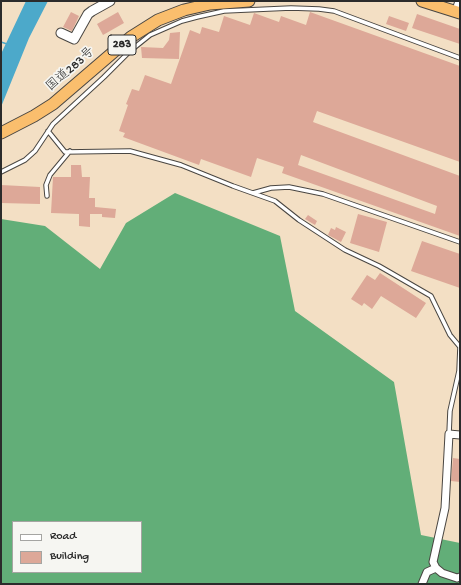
<!DOCTYPE html>
<html>
<head>
<meta charset="utf-8">
<style>
	body { margin:0 }
	#map { position:relative; width:461px; height:585px; overflow:hidden; background:#f3dfc4; font-family:"Gochi Hand",sans-serif }
	canvas { display:block }
	.frame { position:absolute; inset:0; border:2px solid #2b2b2b; pointer-events:none }
	.legend { position:absolute; left:12px; top:521px; width:130px; height:52px; box-sizing:border-box; background:#f6f6f2; border:1px solid #a5a5a2; margin:0; padding:5px 7px; list-style:none; font-size:12px; color:#2b2b2b }
	.legend li { display:flex; align-items:center; gap:8px; height:20px }
	.legend b { width:20px; border:1px solid #a5a5a2 }
</style>
</head>
<body>
<div id="map">
<canvas width="461" height="585"></canvas>
<div class="frame"></div>
<ul class="legend">
<li><b style="height:5px;background:#fff"></b>Road</li>
<li><b style="height:11px;background:#dda898"></b>Building</li>
</ul>
</div>
<script>
const context = document.querySelector('canvas').getContext('2d');
context.lineJoin = 'round';
function fill(path, color) {
  context.fillStyle = color;
  context.fill(path, 'evenodd');
}
function shape(rows) {
  const path = new Path2D();
  for (const r of rows) {
    path.moveTo(r[0], r[1]);
    for (let i = 2; i < r.length; i += 2) path.lineTo(r[i], r[i + 1]);
  }
  return path;
}
function trace(path, color, width, dash) {
  context.strokeStyle = color;
  context.lineWidth = width;
  context.lineCap = dash ? 'butt' : 'round';
  context.setLineDash(dash || []);
  context.stroke(path);
}
function drawText(font, color, halo, rows, align = 'center') {
  context.font = font + ' "Gochi Hand","Klee One",sans-serif';
  context.lineWidth = 3.5;
  context.setLineDash([]);
  context.textBaseline = 'middle';
  context.strokeStyle = halo;
  context.fillStyle = color;
  for (const [text, x, y, turn = 0] of rows) {
    context.save();
    context.translate(x, y);
    context.rotate((+turn || 0) * Math.PI / 180);
    context.textAlign = isNaN(turn) ? turn : align;
    if (halo) context.strokeText(text, 0, 0);
    context.fillText(text, 0, 0);
    context.restore();
  }
}
const forest = shape([
	[175,193,280,236,295,311,394,382,421,535,460,543,460,584,1,584,1,219,45,226,100,269,126,223],
	[13,522,141,522,141,572,13,572]
]);
const water = shape([
	[26,1,48,1,29,38,1,107,1,54]
]);
const stream = shape([
	[1,42,7,44]
]);
const building = shape([
	[71,12,79,16,72,31,63,27],
	[118,12,124,23,103,35,97,24],
	[310,12,460,66,460,162,317,111,313,122,460,176,460,236,282,173,284,167,257,158,251,177,201,159,199,165,123,137,125,133,119,131,128,105,126,104,132,89,139,91,145,75,171,84,190,30,200,34,202,27,219,32,224,16,250,25,254,13,279,22,281,16,306,25],
	[301,155,437,206,435,214,298,165],
	[417,14,460,29,460,44,412,28],
	[389,16,409,23,406,31,386,24],
	[180,32,179,59,142,58,141,47,163,48,169,40,170,33],
	[71,165,81,165,82,177,90,177,89,198,95,198,95,207,116,209,115,218,102,217,102,214,90,214,90,227,79,226,79,214,51,213,53,177,71,177],
	[1,185,40,187,40,204,1,203],
	[358,214,387,222,379,252,350,243],
	[308,215,317,221,315,225,305,219],
	[336,227,346,232,341,242,328,235,331,228,335,230],
	[422,241,460,254,460,288,411,271],
	[380,273,426,303,416,318,381,296,372,309,364,303,362,306,351,299,367,275,375,280],
	[453,458,460,459,460,482,451,481]
]);
const service = shape([
	[48,131,65,152,130,151,181,165,233,186,275,201,299,220,345,250,379,266,431,296,450,335,460,347,459,371,450,411,449,434],
	[1,172,25,160,35,151,53,124,104,77,130,51,150,35,182,21,197,17,224,11,291,8,319,9,334,11,460,58],
	[253,193,271,188,289,187,323,194,460,242],
	[47,196,46,185,50,175,70,151]
]);
const minor = shape([
	[457,7,459,1],
	[460,435,449,434,445,508,433,562,436,568,442,573,457,578,460,577],
	[422,584,427,572,436,568]
]);
const tertiary = shape([
	[61,33,74,39,88,14,92,11,110,1]
]);
const trunk = shape([
	[422,1,460,13],
	[1,133,34,116,53,104,131,37,158,20,184,10,210,4,249,1]
]);
const shields = [
	[122,45,28]
];
const shieldNames = [
	["283",122,45]
];
const streetNames = [
	["国道283号",71,70,-41]
];
fill(forest, '#62ae78');
fill(water, '#4ca9ca');
trace(stream, '#4ca9ca', 1.5);
fill(building, '#dda898');
trace(service, '#494642', 5.5);
trace(minor, '#494642', 9);
trace(tertiary, '#494642', 11);
trace(trunk, '#494642', 13);
trace(service, '#fff', 3.5);
trace(minor, '#fff', 7);
trace(tertiary, '#fff', 9);
trace(trunk, '#fabe6d', 11);
for (const [x, y, w] of shields) {
  const box = new Path2D();
  box.roundRect(x - w / 2, y - 10, w, 20, 3);
  context.fillStyle = '#f6f6f2';
  context.fill(box);
  trace(box, '#2b2b2b', 1);
}
drawText('bold 12px', '#2b2b2b', null, shieldNames);
drawText('13px', '#2b2b2b', '#f6f6f2', streetNames);
</script>
</body>
</html>
